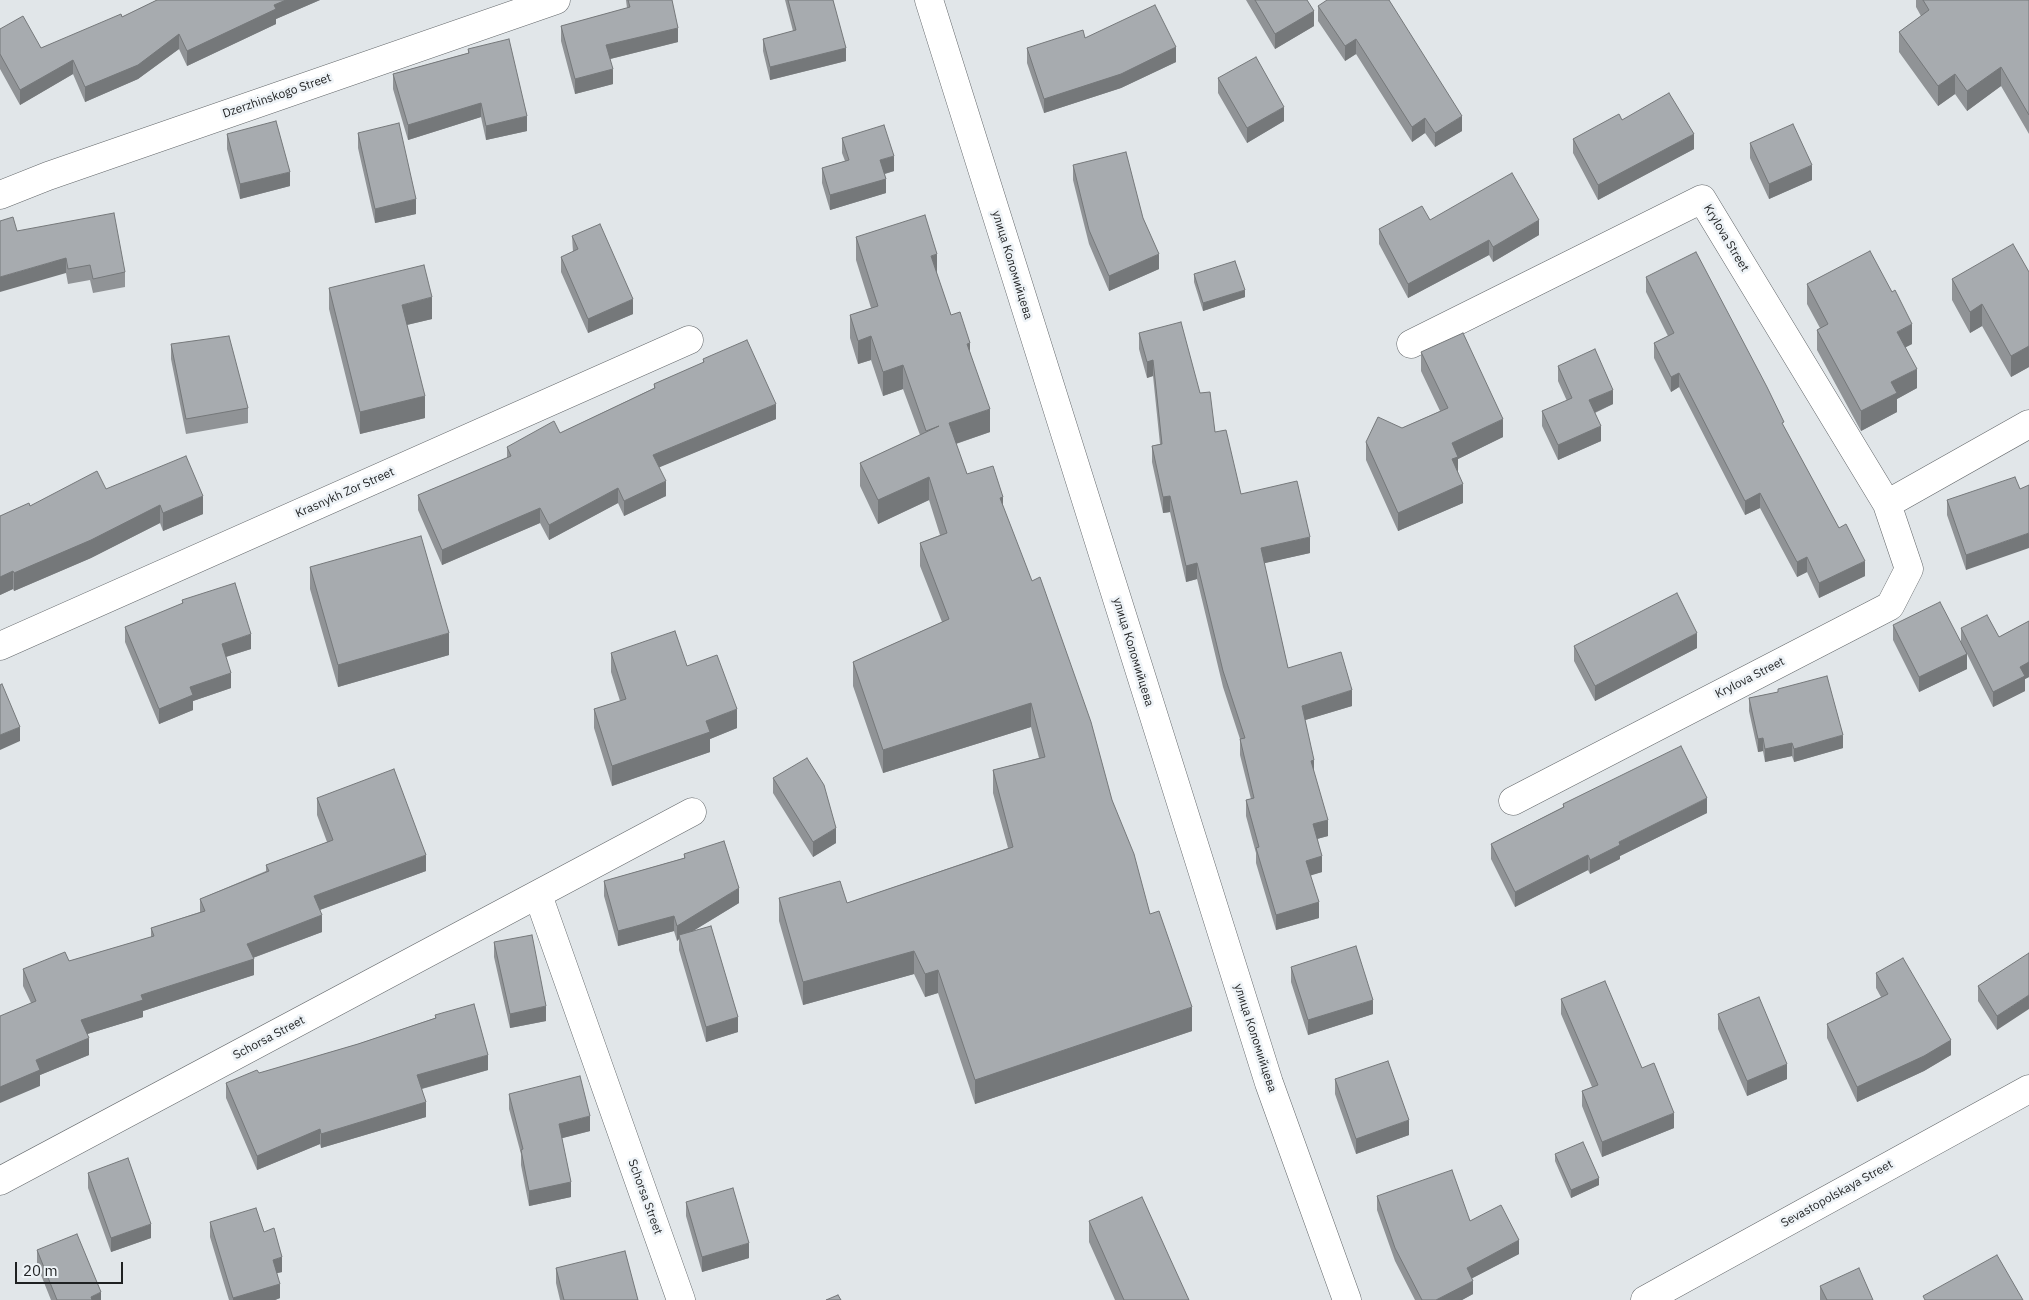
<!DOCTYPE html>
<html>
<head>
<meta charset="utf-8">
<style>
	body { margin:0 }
	#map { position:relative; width:2029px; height:1300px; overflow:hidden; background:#e1e6e9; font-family:"IBM Plex Sans",sans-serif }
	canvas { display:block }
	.scale { position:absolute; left:15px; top:1262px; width:108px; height:22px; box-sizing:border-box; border:2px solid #1f2122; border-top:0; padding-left:6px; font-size:15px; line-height:18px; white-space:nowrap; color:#1f2122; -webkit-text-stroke:4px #eef3f7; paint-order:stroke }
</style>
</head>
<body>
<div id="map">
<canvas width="2029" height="1300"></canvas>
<div class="scale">20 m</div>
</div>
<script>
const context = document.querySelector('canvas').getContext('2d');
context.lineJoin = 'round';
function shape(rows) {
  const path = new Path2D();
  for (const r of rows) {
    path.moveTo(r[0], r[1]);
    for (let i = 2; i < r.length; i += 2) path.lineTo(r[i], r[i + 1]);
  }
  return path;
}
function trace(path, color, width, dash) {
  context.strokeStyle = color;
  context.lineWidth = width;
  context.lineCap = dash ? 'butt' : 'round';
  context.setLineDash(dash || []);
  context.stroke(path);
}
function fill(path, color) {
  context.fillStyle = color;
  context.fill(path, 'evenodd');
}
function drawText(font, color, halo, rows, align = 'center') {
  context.font = font + ' "IBM Plex Sans",sans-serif';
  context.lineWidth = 5;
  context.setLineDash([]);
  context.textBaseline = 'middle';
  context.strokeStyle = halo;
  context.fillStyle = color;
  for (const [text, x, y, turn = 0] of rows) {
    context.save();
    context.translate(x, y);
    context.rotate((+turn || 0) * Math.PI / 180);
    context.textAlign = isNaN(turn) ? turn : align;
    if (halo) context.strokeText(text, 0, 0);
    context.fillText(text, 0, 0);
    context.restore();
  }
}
const street = shape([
	[0,195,48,176,556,0],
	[1411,344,1702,199,1887,504,1909,569,1890,606,1513,801],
	[1887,504,2029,424],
	[0,646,689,340],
	[538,895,681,1300],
	[0,1181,692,812]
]);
const secondary = shape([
	[929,0,1269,1083,1347,1300],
	[1645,1300,2029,1089]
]);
const wall = shape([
	[157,0,320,0,276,19,276,24,187,66,179,49,138,79,85,102,73,74,20,105,0,69,0,29,41,48,122,17],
	[626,0,672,0,678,42,610,59,613,84,575,94,561,41,561,26,627,8],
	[785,0,833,0,846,61,770,80,763,51,763,39,793,31],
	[1246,0,1307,0,1314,26,1275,49],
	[1916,0,2029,0,2029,134,2001,86,1967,111,1955,94,1938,106,1899,52,1899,32,1921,16,1916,7],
	[1318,6,1462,131,1435,147,1425,133,1412,142,1356,54,1345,61,1318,21],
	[1085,38,1176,62,1121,88,1044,113,1027,63,1027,48],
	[468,49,527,131,486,140,481,117,408,140,393,89,393,74,468,53],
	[1218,78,1284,121,1247,143,1218,93],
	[1622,120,1694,149,1598,200,1573,153,1573,139],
	[358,133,416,214,375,223,358,148],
	[227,134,290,186,240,199,227,149],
	[842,138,894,171,885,174,886,193,830,210,822,183,822,168,845,161,842,153],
	[1750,143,1812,180,1769,199,1750,158],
	[1073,165,1143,218,1159,269,1109,291,1089,244,1073,180],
	[1430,220,1539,235,1493,262,1489,255,1408,298,1379,244,1379,229],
	[17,231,125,272,125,287,93,293,90,280,68,284,66,273],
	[572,236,633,314,588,333,561,272,561,257,573,252],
	[856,237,937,274,951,315,970,352,990,432,956,444,967,474,1003,508,1112,800,1150,914,1192,1031,975,1104,938,993,925,997,914,974,803,1005,779,921,779,898,847,903,1008,848,993,793,993,770,1039,758,1031,727,883,773,853,686,853,662,942,622,920,566,920,543,940,535,929,500,878,524,860,486,860,463,920,435,903,389,883,396,871,360,858,364,850,338,850,315,871,308,856,260],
	[2029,272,2029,367,2011,377,1982,326,1970,333,1952,300,1952,279],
	[1194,274,1245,297,1203,311,1194,282],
	[1646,277,1784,427,1865,576,1819,598,1807,572,1797,577,1760,508,1745,515,1679,387,1671,392,1654,358,1654,343,1668,336,1646,292],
	[1807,284,1912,344,1905,347,1917,388,1897,399,1897,412,1861,431,1817,350,1817,330,1820,328,1807,304],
	[329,288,432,319,407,325,425,418,360,434,329,309],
	[1139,333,1200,393,1215,432,1241,494,1310,553,1264,563,1288,668,1352,706,1305,720,1314,774,1328,836,1317,839,1322,872,1310,875,1319,918,1276,930,1256,863,1256,853,1246,816,1246,800,1251,799,1240,755,1240,739,1223,687,1197,579,1186,582,1170,512,1163,513,1152,462,1152,446,1160,444,1153,376,1147,378,1139,349],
	[171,344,248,408,248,423,186,434,171,359],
	[1421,352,1503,437,1458,459,1458,472,1463,503,1398,531,1366,460,1366,442,1402,428,1440,411,1421,371],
	[703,359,776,419,659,467,666,496,624,516,618,503,549,540,540,523,442,565,418,510,418,495,507,458,507,447,560,433,654,388,654,384,703,363],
	[1558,366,1613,404,1595,413,1601,441,1558,460,1542,426,1542,411,1567,401,1558,381],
	[106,489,203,514,163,531,160,523,91,558,14,591,13,589,0,595,0,516,30,506],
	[2020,489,1966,570,1947,515,1947,500],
	[310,567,449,655,338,687,310,589],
	[182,600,251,649,226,657,231,688,193,701,193,710,159,724,125,642,125,627,182,604],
	[2029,621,2029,677,2025,679,2025,691,1993,707,1967,654,1967,669,1919,692,1893,640,1893,625,1961,642,1961,628,1999,637],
	[1574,646,1697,648,1595,701,1574,661],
	[611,653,687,666,737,728,710,739,710,752,612,786,594,728,594,709,620,701,611,672],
	[1778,689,1843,748,1794,762,1792,756,1765,762,1763,751,1758,752,1749,711,1749,698,1778,692],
	[773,778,836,843,813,857,773,793],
	[317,798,426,871,320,910,322,932,253,958,254,975,143,1011,143,1017,87,1034,89,1055,40,1075,40,1086,31,1003,23,986,23,969,69,961,151,937,151,928,200,912,200,899,266,871,266,865,327,842,317,815],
	[1563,804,1707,813,1620,856,1620,859,1590,874,1588,870,1515,907,1491,859,1491,844,1563,807],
	[684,854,739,903,693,931,738,1032,706,1042,679,950,679,939,677,941,674,931,618,946,604,896,604,881,684,858],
	[494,942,546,1021,510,1028,494,957],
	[2029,954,1997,1030,1978,1001,1978,986],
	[1291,967,1373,1014,1308,1035,1291,982],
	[1876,973,1951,1055,1924,1071,1857,1102,1827,1038,1827,1024,1881,997,1876,988],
	[1561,999,1642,1068,1674,1128,1602,1157,1582,1106,1582,1091,1592,1087,1561,1014],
	[1718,1014,1787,1079,1747,1096,1718,1029],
	[435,1015,488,1070,422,1089,426,1117,321,1148,320,1144,257,1170,226,1098,226,1083,358,1044,435,1018],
	[1335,1079,1409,1135,1356,1154,1335,1094],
	[509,1094,590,1131,562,1138,571,1197,529,1206,521,1165,521,1154,509,1109],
	[1555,1154,1599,1185,1571,1198,1555,1161],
	[88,1173,151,1238,111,1252,88,1188],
	[1377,1196,1470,1221,1519,1254,1472,1278,1473,1294,1462,1300,1415,1300,1395,1261,1377,1210],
	[686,1202,749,1258,702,1272,686,1216],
	[1089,1221,1189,1300,1115,1300,1089,1242],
	[210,1222,264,1232,282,1272,277,1273,280,1298,275,1300,229,1300,210,1237],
	[37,1250,101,1300,51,1300,37,1265],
	[556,1268,638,1300,560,1300,556,1283],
	[1820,1286,1873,1300,1820,1300]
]);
const shadedWall = shape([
	[286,0,320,0,276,19,276,24,187,66,187,51,274,5],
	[1314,11,1314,26,1275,49,1275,34],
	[678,28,678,42,606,60,606,45],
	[179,34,179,49,138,79,85,102,85,87],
	[1356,39,1356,54,1345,61,1345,46],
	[1176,47,1176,62,1121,88,1044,113,1044,99],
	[846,48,846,61,770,80,770,67],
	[73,60,73,74,20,105,20,90],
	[2001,67,2001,86,1967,111,1967,91],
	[613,69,613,84,575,94,575,79],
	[1955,74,1955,94,1938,106,1938,86],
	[481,103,481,117,408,140,408,125],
	[1284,107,1284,121,1247,143,1247,128],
	[527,116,527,131,486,140,486,126],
	[1462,116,1462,131,1435,147,1435,133],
	[1425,118,1425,133,1412,142,1412,127],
	[1694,134,1694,149,1598,200,1598,185],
	[894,156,894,171,880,175,880,160],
	[1812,165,1812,180,1769,199,1769,184],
	[290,172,290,186,240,199,240,184],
	[886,179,886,193,830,210,830,195],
	[416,199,416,214,375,223,375,209],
	[1539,220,1539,235,1493,262,1493,247],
	[1489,240,1489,255,1408,298,1408,284],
	[937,254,937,278,931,256],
	[1159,254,1159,269,1109,291,1109,276],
	[66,258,66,273,0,292,0,277],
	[1245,290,1245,297,1203,311,1203,303],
	[432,297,432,319,402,326,402,305],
	[633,299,633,314,588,333,588,319],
	[1982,304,1982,326,1970,333,1970,312],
	[1912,324,1912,344,1897,352,1897,332],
	[871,336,871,360,858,364,858,341],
	[970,343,970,366,967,344],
	[2029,346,2029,367,2011,377,2011,356],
	[1153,360,1153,376,1147,378,1147,362],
	[903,365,903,389,883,396,883,372],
	[1917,369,1917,388,1897,399,1897,412,1861,431,1861,411,1891,382],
	[1679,373,1679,387,1671,392,1671,377],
	[1613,390,1613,404,1589,415,1589,400],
	[425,396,425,418,360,434,360,412],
	[776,404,776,419,653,470,653,455],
	[990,409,990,432,949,446,949,423],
	[1503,419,1503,437,1458,459,1458,475,1452,478,1452,443],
	[1601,426,1601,441,1558,460,1558,445],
	[929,477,929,500,878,524,878,500],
	[666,481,666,496,624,516,624,501],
	[1463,484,1463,503,1398,531,1398,513],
	[618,488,618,503,549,540,549,525],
	[1760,493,1760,508,1745,515,1745,501],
	[203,496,203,514,163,531,163,513],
	[1170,496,1170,512,1163,513,1163,497],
	[1003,497,1003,520,1000,498],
	[160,505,160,523,91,558,14,591,14,573],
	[540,508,540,523,442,565,442,550],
	[2029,533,2029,548,1966,570,1966,555],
	[1310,537,1310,553,1261,564,1261,548],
	[1807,557,1807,572,1797,577,1797,562],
	[1865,561,1865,576,1819,598,1819,583],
	[1197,563,1197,579,1186,582,1186,566],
	[13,571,13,589,0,595,0,577],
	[449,633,449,655,338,687,338,665],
	[1697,633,1697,648,1595,701,1595,686],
	[251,634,251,649,222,658,222,644],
	[1967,654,1967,669,1919,692,1919,677],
	[2029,662,2029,677,2025,679,2025,691,1993,707,1993,692,2020,667],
	[231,673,231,688,193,701,193,710,159,724,159,709,190,687],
	[1352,690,1352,706,1302,721,1302,706],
	[1031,703,1031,727,883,773,883,750],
	[737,709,737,728,710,739,710,752,612,786,612,766,706,721],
	[20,727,20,741,0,750,0,735],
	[1843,735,1843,748,1794,762,1794,749],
	[1763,738,1763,751,1758,752,1758,739],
	[1792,743,1792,756,1765,762,1765,749],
	[1314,760,1314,775,1311,761],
	[1707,798,1707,813,1620,856,1620,859,1590,874,1590,860,1619,842],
	[1328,820,1328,836,1313,840,1313,824],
	[836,828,836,843,813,857,813,842],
	[426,855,426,871,314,912,314,896],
	[1588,855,1588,870,1515,907,1515,892],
	[1322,856,1322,872,1306,877,1306,861],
	[739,888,739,903,680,939,679,935,679,939,677,941,677,926],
	[1319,902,1319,918,1276,930,1276,915],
	[322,915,322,932,247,960,247,944],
	[674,916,674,931,618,946,618,931],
	[914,951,914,974,803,1005,803,982],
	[254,959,254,975,143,1011,143,1017,81,1036,81,1020,141,995],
	[938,970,938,993,925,997,925,974],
	[2029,995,2029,1009,1997,1030,1997,1016],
	[1373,1000,1373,1014,1308,1035,1308,1020],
	[546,1006,546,1021,510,1028,510,1014],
	[1192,1007,1192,1031,975,1104,975,1080],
	[738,1017,738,1032,706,1042,706,1027],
	[89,1038,89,1055,40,1075,40,1086,0,1103,0,1087,36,1060],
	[1951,1040,1951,1055,1924,1071,1857,1102,1857,1087],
	[488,1055,488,1070,417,1090,417,1075],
	[1787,1064,1787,1079,1747,1096,1747,1081],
	[426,1102,426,1117,321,1148,321,1134],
	[1674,1113,1674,1128,1602,1157,1602,1142],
	[590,1116,590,1131,559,1139,559,1124],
	[1409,1120,1409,1135,1356,1154,1356,1139],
	[320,1129,320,1144,257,1170,257,1156],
	[1599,1178,1599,1185,1571,1198,1571,1190],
	[571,1182,571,1197,529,1206,529,1191],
	[151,1224,151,1238,111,1252,111,1238],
	[1519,1240,1519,1254,1467,1281,1467,1268],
	[749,1243,749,1258,702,1272,702,1257],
	[282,1257,282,1272,273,1274,273,1260],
	[1473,1281,1473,1294,1462,1300,1436,1300],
	[280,1284,280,1298,275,1300,233,1300,233,1298],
	[101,1292,101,1300,91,1300,91,1297]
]);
const building = shape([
	[157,0,286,0,274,5,276,9,187,51,179,34,138,65,85,87,73,60,20,90,0,54,0,29,23,16,41,48,121,14,122,17,157,0],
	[628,0,672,0,678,28,606,45,613,69,575,79,561,26,630,7,628,0],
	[788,0,833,0,846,48,770,67,763,39,796,30,788,0],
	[1255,0,1307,0,1314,11,1275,34,1255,0],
	[1327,0,1389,0,1462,116,1435,133,1425,118,1412,127,1356,39,1345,46,1318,6,1327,0],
	[1923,0,2029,0,2029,115,2001,67,1967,91,1955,74,1938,86,1899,32,1929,10,1923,0],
	[1155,5,1176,47,1121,74,1044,99,1027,48,1083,30,1085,38,1155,5],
	[509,39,527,116,486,126,481,103,408,125,393,74,469,53,468,49,509,39],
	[1256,57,1284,107,1247,128,1218,78,1256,57],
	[1669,93,1694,134,1598,185,1573,139,1619,114,1622,120,1669,93],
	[276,121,290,172,240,184,227,134,276,121],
	[399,123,416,199,375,209,358,133,399,123],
	[1793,124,1812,165,1769,184,1750,143,1793,124],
	[884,125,894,156,880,160,886,179,830,195,822,168,849,160,842,138,884,125],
	[1126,152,1143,218,1159,254,1109,276,1089,230,1073,165,1126,152],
	[1512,173,1539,220,1493,247,1489,240,1408,284,1379,229,1422,206,1430,220,1512,173],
	[114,213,125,272,93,279,90,265,68,269,66,258,0,277,0,221,13,217,17,231,114,213],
	[925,215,937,254,931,256,951,315,960,312,970,343,967,344,990,409,949,423,967,474,993,466,1003,497,1000,498,1032,581,1040,577,1091,722,1112,800,1134,854,1150,914,1159,911,1192,1007,975,1080,938,970,925,974,914,951,803,982,779,898,840,881,847,903,1013,847,993,770,1045,757,1031,703,883,750,853,662,949,619,920,543,947,533,929,477,878,500,860,463,939,426,926,431,903,365,883,372,871,336,858,341,850,315,878,306,856,237,925,215],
	[600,224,633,299,588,319,561,257,578,249,572,236,600,224],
	[2013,244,2029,272,2029,346,2011,356,1982,304,1970,312,1952,279,2013,244],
	[1870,251,1892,292,1895,290,1912,324,1897,332,1917,369,1891,382,1897,393,1861,411,1817,330,1828,324,1807,284,1870,251],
	[1696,252,1767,387,1784,422,1782,423,1839,528,1846,524,1865,561,1819,583,1807,557,1797,562,1760,493,1745,501,1679,373,1671,377,1654,343,1674,333,1646,277,1696,252],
	[1235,261,1245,290,1203,303,1194,274,1235,261],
	[424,265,432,297,402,305,425,396,360,412,329,288,424,265],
	[1181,322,1200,393,1210,392,1215,432,1226,430,1241,494,1297,481,1310,537,1261,548,1288,668,1341,652,1352,690,1302,706,1314,760,1311,761,1328,820,1313,824,1322,856,1306,861,1319,902,1276,915,1256,848,1259,847,1246,800,1254,798,1240,739,1245,738,1223,671,1197,563,1186,566,1170,496,1163,497,1152,446,1162,444,1153,360,1147,362,1139,333,1181,322],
	[1463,333,1503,419,1452,443,1458,457,1452,459,1463,484,1398,513,1366,442,1378,417,1402,428,1448,408,1421,352,1463,333],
	[229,336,248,408,186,419,171,344,229,336],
	[747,340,776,404,653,455,666,481,624,501,618,488,549,525,540,508,442,550,418,495,511,456,507,447,554,421,560,433,655,388,654,384,704,362,703,359,747,340],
	[1595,349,1613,390,1589,400,1601,426,1558,445,1542,411,1572,398,1558,366,1595,349],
	[186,456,203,496,163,513,160,505,91,540,14,573,13,571,0,577,0,516,29,503,30,506,97,471,106,489,186,456],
	[2015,477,2020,489,2029,485,2029,533,1966,555,1947,500,2015,477],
	[421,536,449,633,338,665,310,567,421,536],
	[235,583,251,634,222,644,231,673,190,687,193,695,159,709,125,627,183,603,182,600,235,583],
	[1677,593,1697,633,1595,686,1574,646,1677,593],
	[1940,602,1967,654,1919,677,1893,625,1940,602],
	[1987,615,1999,637,2029,621,2029,662,2020,667,2025,676,1993,692,1961,628,1987,615],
	[675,631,687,666,717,655,737,709,706,721,710,732,612,766,594,709,626,699,611,653,675,631],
	[1827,676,1843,735,1794,749,1792,743,1765,749,1763,738,1758,739,1749,698,1778,692,1778,689,1827,676],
	[2,684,20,727,0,735,0,685,2,684],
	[1681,746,1707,798,1619,842,1620,845,1590,860,1588,855,1515,892,1491,844,1564,807,1563,804,1681,746],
	[807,758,824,785,836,828,813,842,773,778,807,758],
	[394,769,426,855,314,896,322,915,247,944,254,959,141,995,143,1000,81,1020,89,1038,36,1060,40,1070,0,1087,0,1016,36,1001,23,969,65,952,69,961,154,936,151,928,205,911,200,899,269,871,266,865,333,840,317,798,394,769],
	[724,841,739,888,677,926,674,916,618,931,604,881,685,858,684,854,724,841],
	[711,926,738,1017,706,1027,679,935,711,926],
	[532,935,546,1006,510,1014,494,942,532,935],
	[1356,946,1373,1000,1308,1020,1291,967,1356,946],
	[2029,953,2029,995,1997,1016,1978,986,2029,953],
	[1903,958,1951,1040,1924,1056,1857,1087,1827,1024,1888,994,1876,973,1903,958],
	[1605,981,1642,1068,1654,1063,1674,1113,1602,1142,1582,1091,1598,1085,1561,999,1605,981],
	[1759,997,1787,1064,1747,1081,1718,1014,1759,997],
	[474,1004,488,1055,417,1075,426,1102,321,1134,320,1129,257,1156,226,1083,257,1070,259,1073,358,1044,436,1018,435,1015,474,1004],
	[1388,1061,1409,1120,1356,1139,1335,1079,1388,1061],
	[580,1076,590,1116,559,1124,571,1182,529,1191,521,1150,523,1149,509,1094,580,1076],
	[1583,1142,1599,1178,1571,1190,1555,1154,1583,1142],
	[128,1158,151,1224,111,1238,88,1173,128,1158],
	[1452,1170,1470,1221,1501,1205,1519,1240,1467,1268,1473,1281,1436,1300,1422,1300,1395,1248,1377,1196,1452,1170],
	[733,1188,749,1243,702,1257,686,1202,733,1188],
	[1142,1197,1189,1300,1124,1300,1089,1221,1142,1197],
	[256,1208,264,1232,274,1228,282,1257,273,1260,280,1284,233,1298,210,1222,256,1208],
	[77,1234,101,1292,91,1297,92,1300,57,1300,37,1250,77,1234],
	[625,1251,638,1300,564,1300,556,1268,625,1251],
	[1997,1255,2023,1300,1925,1300,1923,1296,1997,1255],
	[1859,1268,1873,1300,1827,1300,1820,1286,1859,1268],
	[838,1295,841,1300,826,1300,838,1295]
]);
const streetNames = [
	["Dzerzhinskogo Street",277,96,-19],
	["Krylova Street",1726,238,59],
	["улица Коломийцева",1012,265,73],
	["Krasnykh Zor Street",345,493,-24],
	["улица Коломийцева",1133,652,73],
	["Krylova Street",1750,678,-27],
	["Schorsa Street",269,1038,-28],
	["улица Коломийцева",1255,1038,72],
	["Sevastopolskaya Street",1837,1194,-29],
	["Schorsa Street",645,1197,70]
];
trace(street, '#626669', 29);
trace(secondary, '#626669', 29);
trace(street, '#fff', 28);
trace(secondary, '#fff', 28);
fill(wall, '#909396');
fill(shadedWall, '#75787a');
fill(building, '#a7abaf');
trace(building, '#75787a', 1);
drawText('12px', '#1f2122', '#eef3f7', streetNames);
</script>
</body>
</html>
